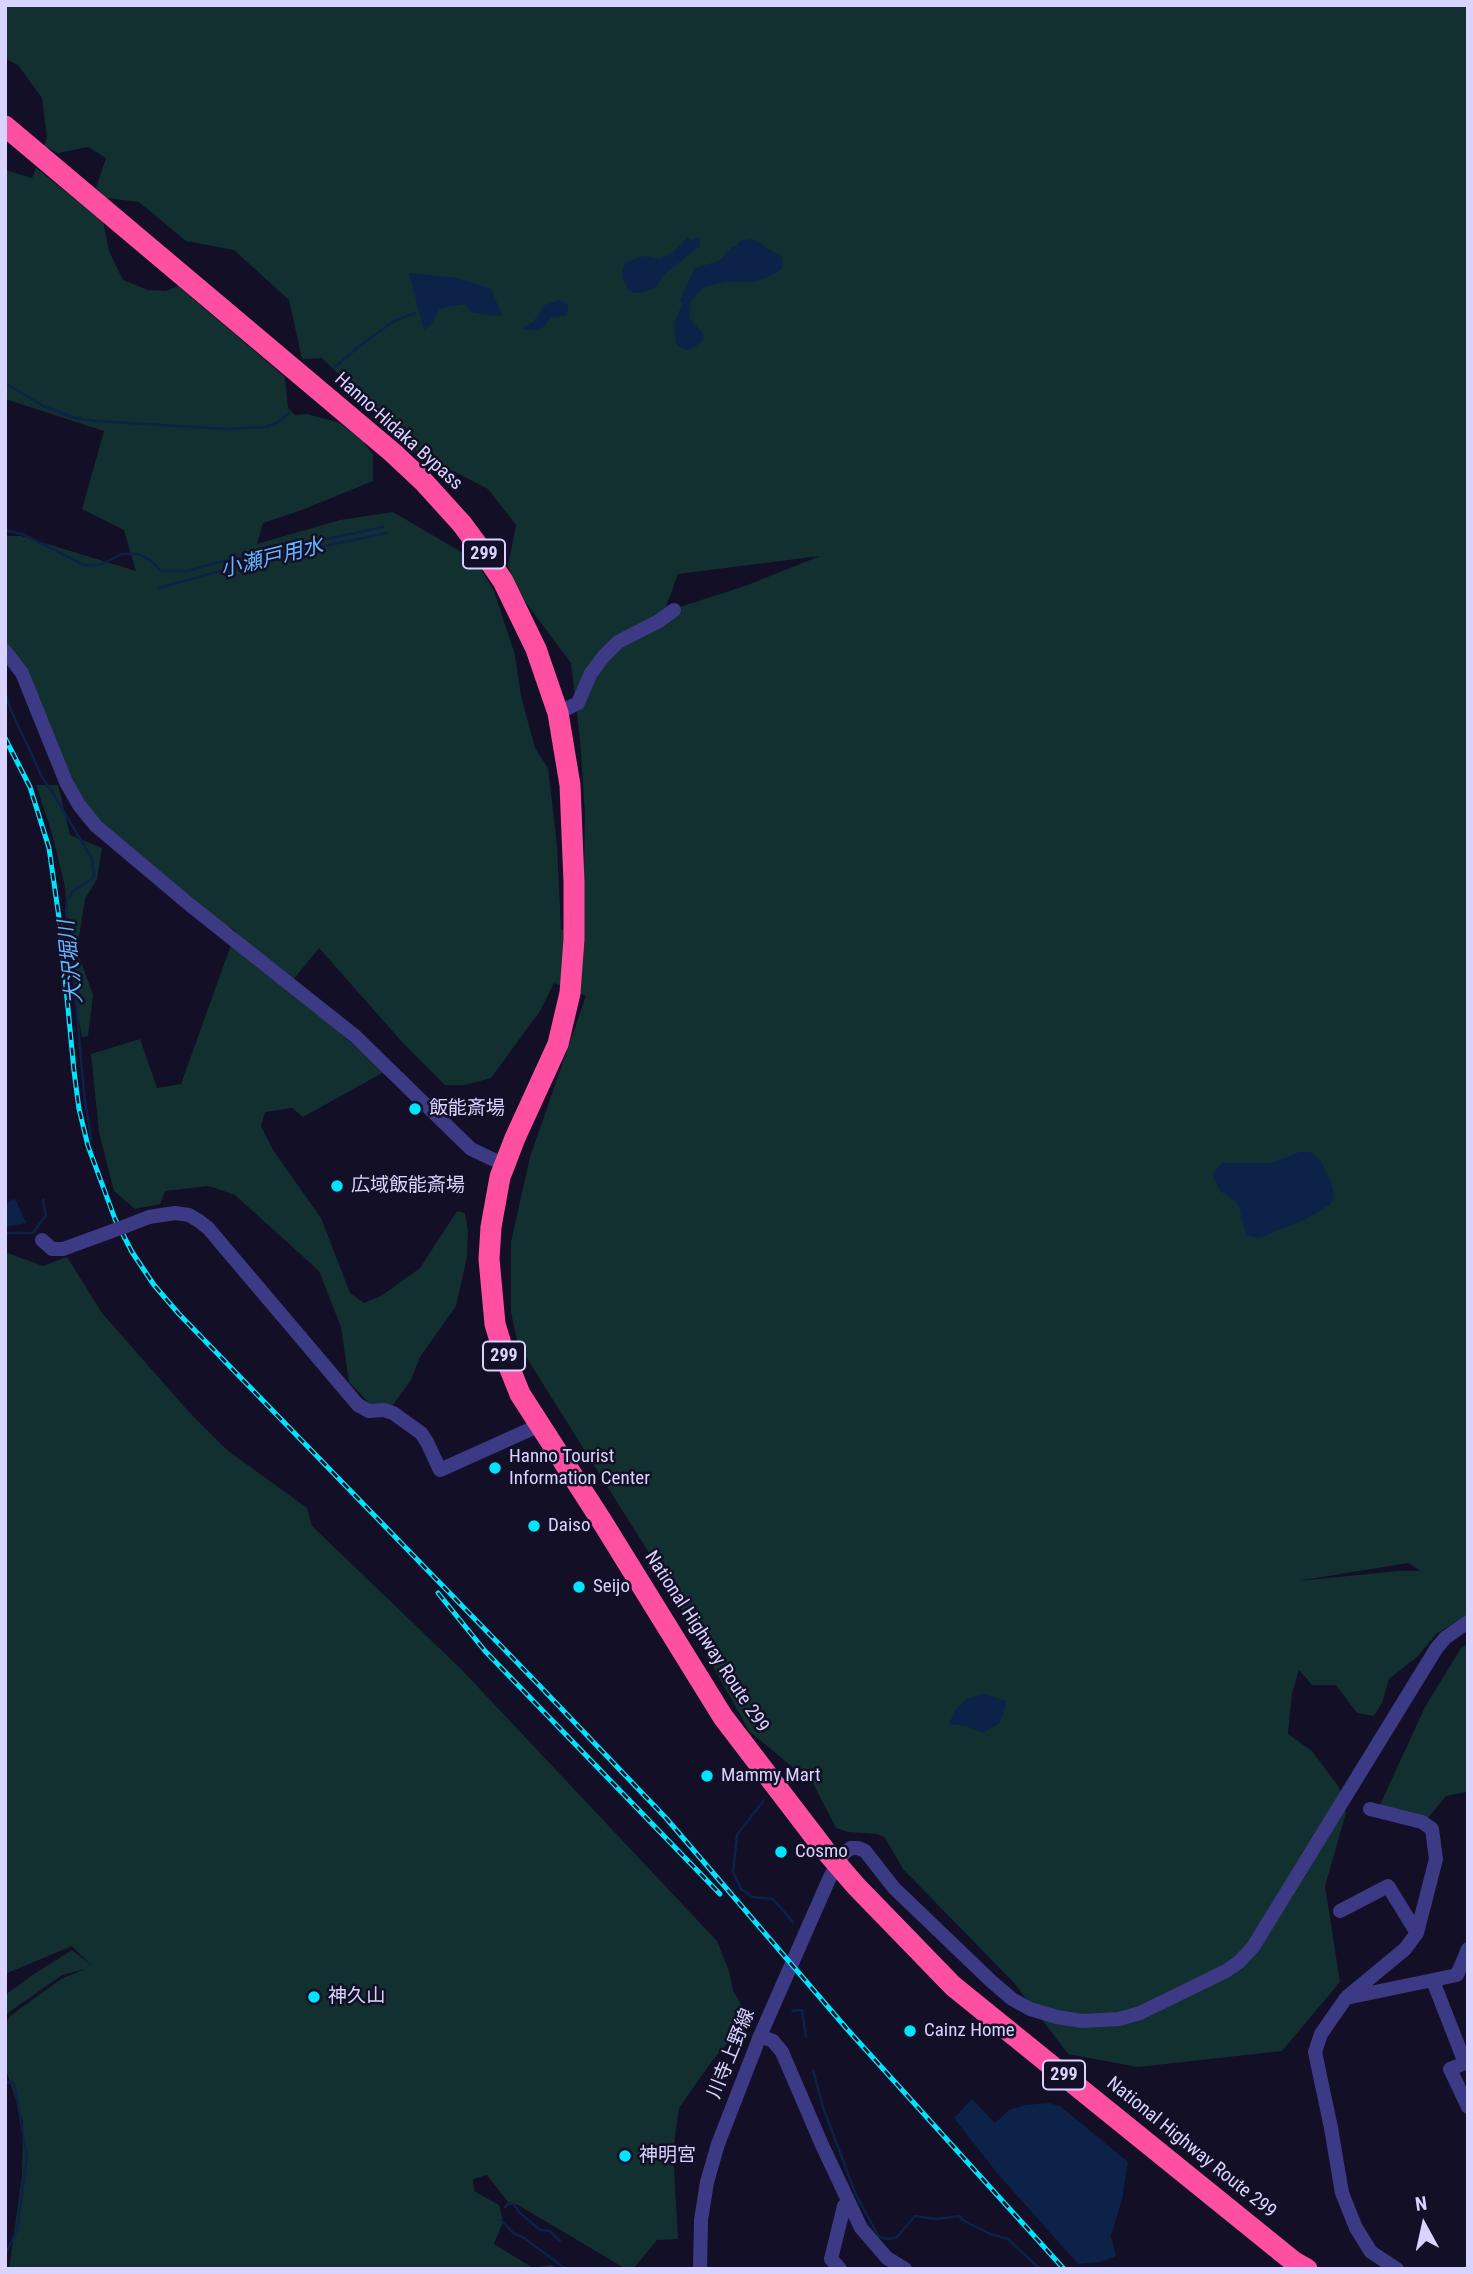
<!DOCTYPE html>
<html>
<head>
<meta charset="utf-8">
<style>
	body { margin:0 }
	#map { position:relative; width:1473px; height:2274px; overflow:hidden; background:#130f26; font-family:"Roboto Condensed",sans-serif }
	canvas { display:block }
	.frame { position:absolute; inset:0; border:7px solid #d9d4ff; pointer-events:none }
	.north { position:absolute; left:1389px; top:2190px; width:70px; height:70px; -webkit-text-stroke:5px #130f26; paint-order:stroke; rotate:352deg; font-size:19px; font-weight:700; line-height:28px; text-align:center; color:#d9d4ff }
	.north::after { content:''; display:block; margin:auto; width:24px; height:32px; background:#d9d4ff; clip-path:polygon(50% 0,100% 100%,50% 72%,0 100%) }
</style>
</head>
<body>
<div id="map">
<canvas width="1473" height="2274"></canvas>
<div class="frame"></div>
<div class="north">N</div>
</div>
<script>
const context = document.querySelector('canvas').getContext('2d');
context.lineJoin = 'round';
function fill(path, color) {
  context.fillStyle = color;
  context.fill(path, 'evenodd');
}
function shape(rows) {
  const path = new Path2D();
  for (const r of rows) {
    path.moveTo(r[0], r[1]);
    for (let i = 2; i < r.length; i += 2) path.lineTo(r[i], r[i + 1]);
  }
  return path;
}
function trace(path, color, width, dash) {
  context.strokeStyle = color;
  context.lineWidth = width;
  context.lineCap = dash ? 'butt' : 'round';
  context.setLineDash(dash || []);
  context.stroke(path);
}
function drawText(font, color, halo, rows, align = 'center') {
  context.font = font + ' "Roboto Condensed","Noto Sans JP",sans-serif';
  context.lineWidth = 5;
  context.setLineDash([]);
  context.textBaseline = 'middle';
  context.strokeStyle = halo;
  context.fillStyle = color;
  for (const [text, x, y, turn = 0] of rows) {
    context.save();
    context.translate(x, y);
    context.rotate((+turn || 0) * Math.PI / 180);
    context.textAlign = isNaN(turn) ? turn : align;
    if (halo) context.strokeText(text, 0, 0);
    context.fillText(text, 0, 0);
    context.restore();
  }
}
const green = shape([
	[5,5,1468,5,1468,1615,1436,1634,1418,1656,1389,1679,1382,1703,1374,1716,1357,1713,1336,1685,1312,1685,1299,1670,1292,1693,1288,1734,1312,1751,1339,1787,1346,1813,1325,1886,1340,1982,1282,2051,1138,2067,1068,2054,1015,1984,903,1869,885,1838,878,1834,848,1832,836,1828,814,1785,749,1731,656,1564,518,1344,511,1313,511,1242,530,1157,586,996,554,983,540,1011,491,1078,464,1085,445,1085,404,1044,319,948,288,986,384,1072,303,1117,292,1108,265,1112,261,1126,273,1150,321,1218,350,1293,364,1303,381,1296,420,1268,457,1211,465,1213,468,1231,467,1257,456,1306,420,1357,411,1380,393,1405,370,1404,349,1382,341,1327,319,1271,235,1195,209,1186,165,1191,160,1204,135,1209,114,1191,99,1132,91,1054,140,1039,157,1088,181,1084,236,931,190,905,96,826,5,651,5,536,21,536,136,571,124,530,82,509,104,431,5,399,5,170,32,178,36,168,103,221,109,251,123,280,148,290,166,291,178,286,285,377,288,408,295,415,307,414,340,423,363,441,373,455,373,481,302,510,263,523,257,544,340,520,393,512,475,560,494,591,515,655,521,696,535,748,548,768,557,845,561,930,583,927,585,813,580,740,571,663,520,595,508,566,516,525,488,489,400,444,361,396,322,358,302,359,289,300,234,250,186,241,139,202,106,198,96,188,106,158,88,147,58,153,44,146,47,138,42,98,18,65,5,59],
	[820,556,745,586,664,612,678,574],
	[1408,1563,1421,1571,1398,1571,1298,1581],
	[36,785,58,785,70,835,102,848,97,879,85,899,77,950,93,995,88,1036,82,1037,74,998,65,887,52,833],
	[5,1252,43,1266,67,1257,102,1313,189,1412,227,1450,307,1508,312,1526,461,1669,717,1941,729,1971,733,1991,743,2007,752,2015,712,2061,679,2108,673,2151,678,2239,657,2240,633,2269,626,2269,518,2205,508,2202,487,2175,473,2179,474,2191,499,2205,503,2222,494,2244,533,2268,552,2265,557,2269,9,2269,22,2176,23,2121,5,2067,5,2025,10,2016,61,1979,85,1969,62,1975,8,2013,5,2018,5,1995,37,1972,72,1950,92,1966,72,1946,5,1974],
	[1468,1644,1468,1797,1466,1792,1446,1796,1427,1819,1379,1807,1425,1707,1461,1648]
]);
const water = shape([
	[688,237,690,240,700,237,700,246,666,273,655,288,642,293,634,293,628,290,622,276,624,265,627,262,644,256,660,259,673,252],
	[752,239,758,241,768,249,782,257,783,267,774,274,755,282,725,282,704,287,691,301,690,310,690,318,703,334,704,339,695,347,688,350,681,348,676,344,674,324,682,304,680,300,695,268,719,261,732,247,735,247,740,241],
	[409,273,457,278,491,289,502,315,494,316,471,312,465,304,451,306,439,310,431,325,424,330],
	[559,300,568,305,567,315,551,318,539,331,525,329,523,328,533,322,545,305],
	[1300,1152,1311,1152,1321,1161,1332,1185,1334,1196,1331,1204,1304,1220,1259,1238,1246,1235,1239,1207,1235,1201,1220,1191,1213,1176,1215,1170,1222,1163,1272,1163],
	[13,1199,16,1200,26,1223,5,1227,5,1205],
	[983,1694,1007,1701,1000,1723,982,1733,967,1726,949,1724,955,1710,968,1698],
	[972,2099,995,2123,1009,2110,1025,2105,1049,2103,1060,2106,1128,2162,1122,2200,1111,2236,1116,2256,1100,2262,1078,2264,997,2173,954,2118]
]);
const stream = shape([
	[334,368,359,346,394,321,415,313],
	[5,383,43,406,75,418,96,421,225,429,266,427,280,421,289,413],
	[5,530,25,535,84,565,100,565,122,554,138,554,150,560,161,571,188,571,215,563,383,527],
	[158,588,276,556,387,533],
	[5,691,10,708,43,779,53,793,92,859,94,874,92,879,72,892,67,901,66,912,71,943,84,1093,91,1139],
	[5,1233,33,1233,46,1215,43,1200],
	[764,1800,737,1835,733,1872,741,1889,753,1897,773,1899,793,1922],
	[792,2011,802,2010,806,2037],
	[813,2070,823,2107,856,2195,879,2237,889,2239,897,2237,915,2216,937,2219,959,2216,963,2220,990,2234,1008,2239,1040,2269],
	[5,2083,12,2082,15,2086,27,2157,17,2230,5,2255],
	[505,2207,508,2204,514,2204,519,2212,540,2230,550,2231,560,2241],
	[501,2220,513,2233,524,2238,566,2269]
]);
const minor = shape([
	[5,651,22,673,66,782,79,805,96,826,190,905,355,1036,471,1149,505,1165],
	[558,713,578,703,591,673,604,656,618,642,659,621,674,610],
	[126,1226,149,1217,175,1213,189,1215,199,1221,208,1228,358,1405,369,1411,384,1410,393,1413,421,1433,427,1442,440,1470,540,1425],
	[42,1240,52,1249,63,1249],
	[1340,1911,1388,1886,1417,1933],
	[1433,1981,1465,2063,1450,2069,1468,2107],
	[1347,1997,1405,1949,1417,1933,1436,1859,1432,1829,1422,1822,1370,1809],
	[760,2036,773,2041,782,2052,822,2145,861,2228,887,2258,905,2269],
	[700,2269,701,2220,707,2182,718,2144,760,2036,830,1877,844,1853,851,1848,858,1848,865,1851,894,1888,991,1981,1012,1999,1030,2009,1057,2017,1082,2021,1119,2019,1140,2013,1226,1971,1239,1962,1253,1947,1436,1649,1445,1638,1468,1622],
	[840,2269,831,2259,844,2206,849,2205],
	[1397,2269,1371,2252,1356,2228,1342,2193,1331,2128,1315,2052,1321,2034,1346,1998,1457,1975,1468,1949]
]);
const highway = shape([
	[5,126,392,452,423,481,462,524,490,562,503,581,536,649,558,713,570,785,574,882,574,939,570,993,558,1044,515,1138,500,1177,491,1227,489,1259,495,1324,504,1354,520,1394,603,1523,723,1717,824,1849,856,1886,953,1986,1293,2261,1307,2269]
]);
const rail = shape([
	[5,738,30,787,49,848,60,925,74,1071,79,1109,88,1146,115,1219,132,1252,154,1285,179,1314,535,1681,666,1818,847,2029,1064,2269],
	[438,1593,485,1651,720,1894]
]);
const minorBridge = shape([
	[63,1249,126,1226]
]);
const markers = [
	[415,1109,7,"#00e5ff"],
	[337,1186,7,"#00e5ff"],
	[495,1468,7,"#00e5ff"],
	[534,1526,7,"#00e5ff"],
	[579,1587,7,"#00e5ff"],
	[707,1776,7,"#00e5ff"],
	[781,1852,7,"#00e5ff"],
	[314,1997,7,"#00e5ff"],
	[910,2031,7,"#00e5ff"],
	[625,2156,7,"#00e5ff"]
];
const shields = [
	[484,554,42],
	[504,1356,42],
	[1064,2075,42]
];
const shieldNames = [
	["299",484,554],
	["299",504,1356],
	["299",1064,2075]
];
const streetNames = [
	["Hanno-Hidaka Bypass",398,432,42],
	["National Highway Route 299",706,1642,57],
	["川寺上野線",732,2054,-68],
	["National Highway Route 299",1191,2148,39]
];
const poiNames = [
	["飯能斎場",429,1109],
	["広域飯能斎場",351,1186],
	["Hanno Tourist",509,1457],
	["Information Center",509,1479],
	["Daiso",548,1526],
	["Seijo",593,1587],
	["Mammy Mart",721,1776],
	["Cosmo",795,1852],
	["神久山",328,1997],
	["Cainz Home",924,2031],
	["神明宮",639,2156]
];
const waterNames = [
	["小瀬戸用水",272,559,-14],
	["大沢堀川",72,962,-96]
];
fill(green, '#12302f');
fill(water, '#0c2248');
trace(stream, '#0c2248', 2.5);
trace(minor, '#3d3a85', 14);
trace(highway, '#ff4fa3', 21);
trace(rail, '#00e5ff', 5);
trace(rail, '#130f26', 2.5, [8]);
trace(minorBridge, '#3d3a85', 14);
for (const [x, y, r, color] of markers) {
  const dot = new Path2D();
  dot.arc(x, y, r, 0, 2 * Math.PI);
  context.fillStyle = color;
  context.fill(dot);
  trace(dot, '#130f26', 2.5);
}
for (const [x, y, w] of shields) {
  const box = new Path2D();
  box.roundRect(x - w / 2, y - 14.5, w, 29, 5);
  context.fillStyle = '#130f26';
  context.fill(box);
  trace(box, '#d9d4ff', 2);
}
drawText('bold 18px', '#d9d4ff', null, shieldNames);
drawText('19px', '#d9d4ff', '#130f26', streetNames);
drawText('19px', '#d9d4ff', '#130f26', poiNames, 'left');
drawText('italic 21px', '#62b6ff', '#130f26', waterNames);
</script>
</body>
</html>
